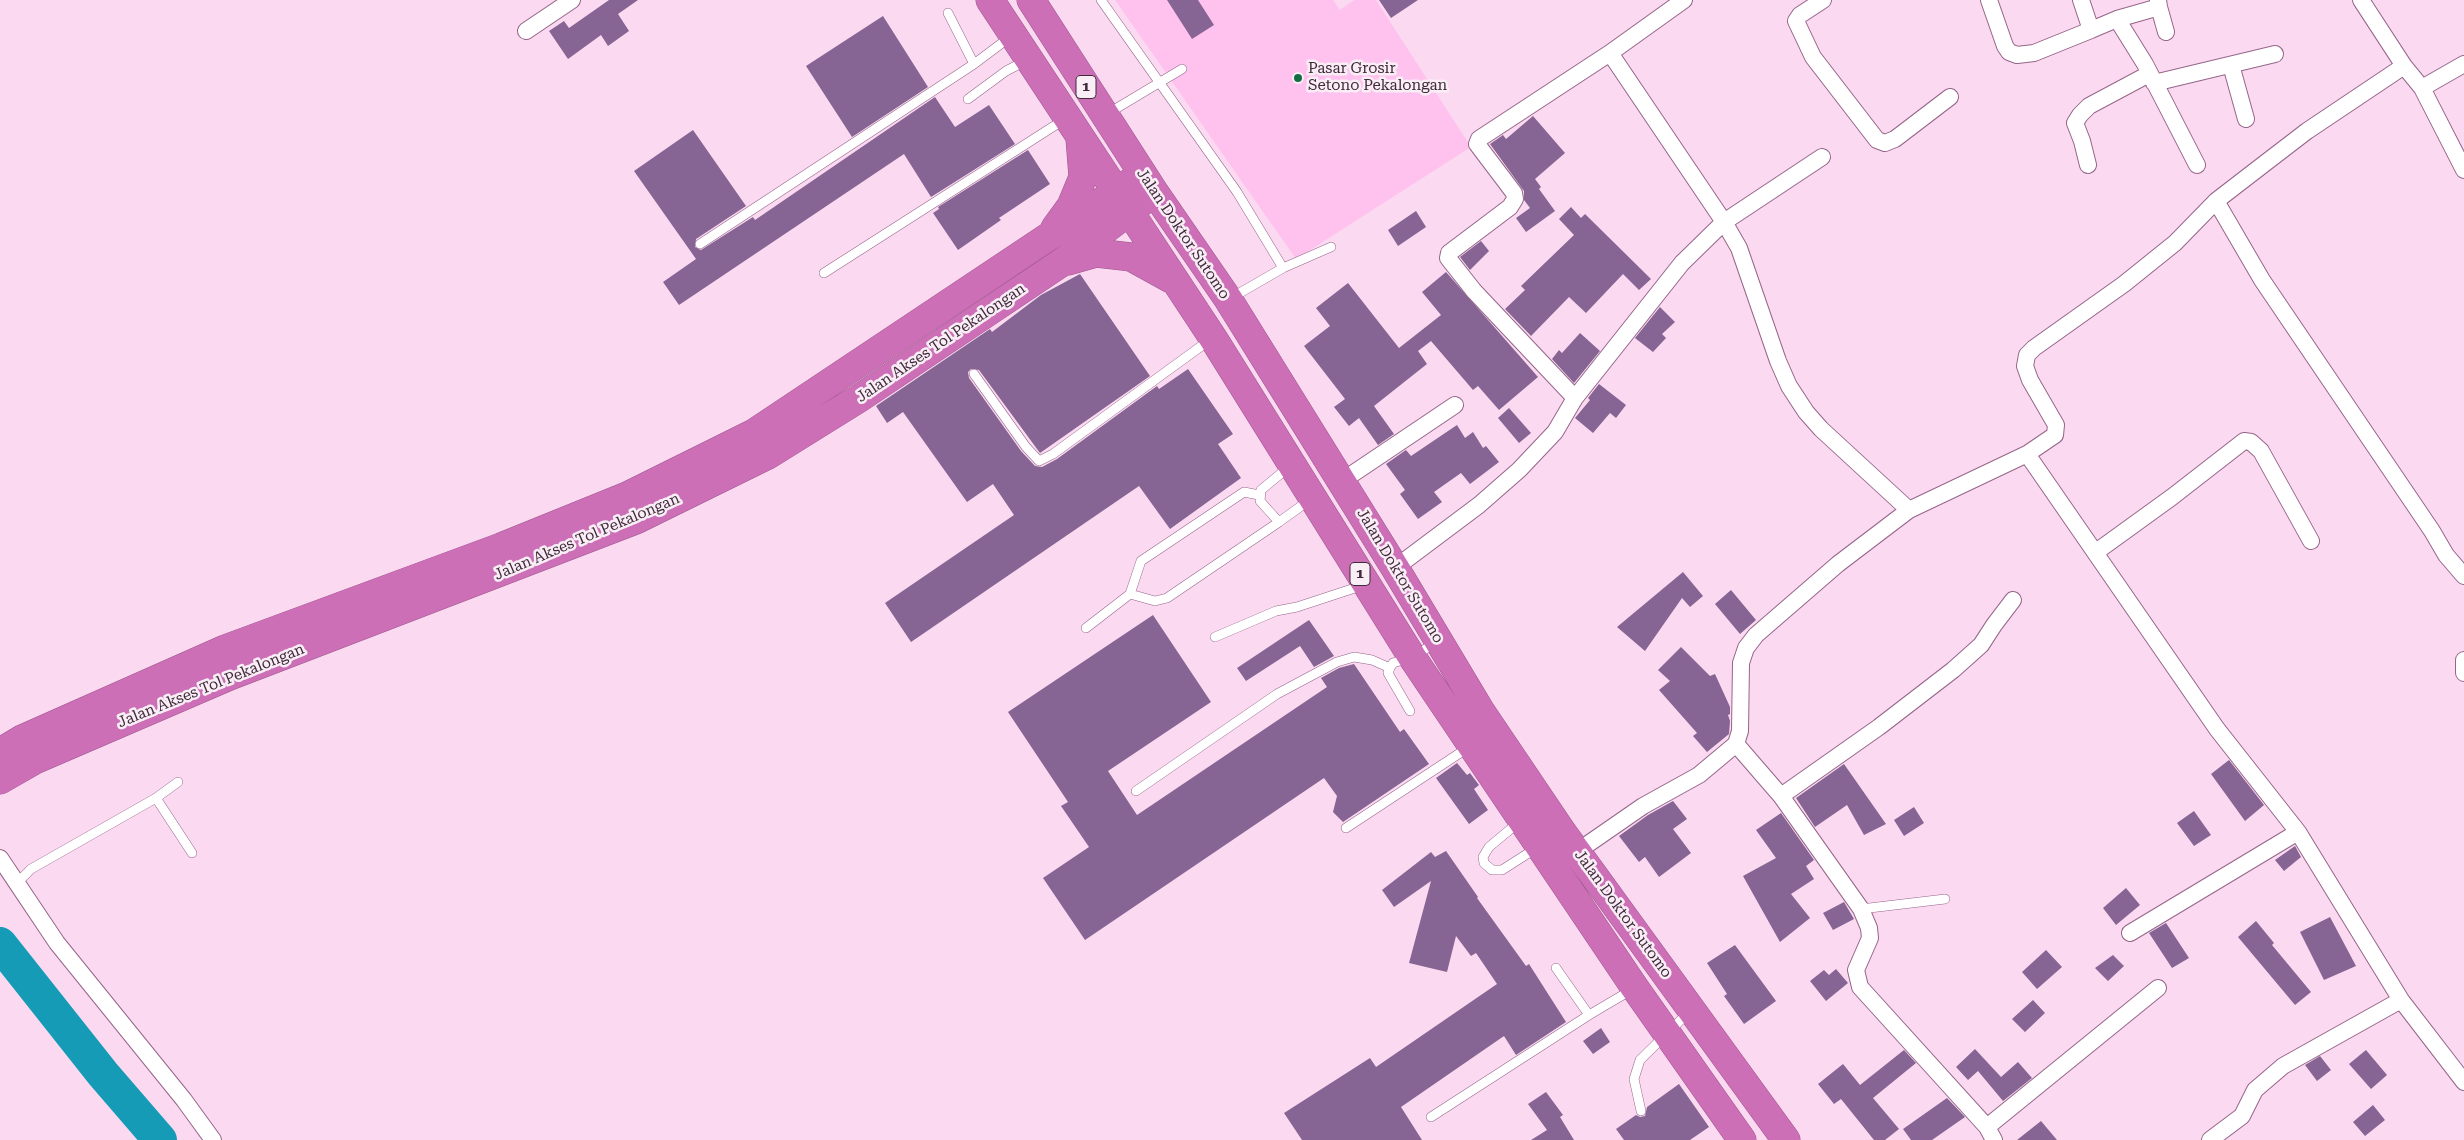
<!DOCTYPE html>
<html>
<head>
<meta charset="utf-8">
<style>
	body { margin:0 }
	canvas { display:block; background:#fad9f1 }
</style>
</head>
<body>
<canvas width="2464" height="1140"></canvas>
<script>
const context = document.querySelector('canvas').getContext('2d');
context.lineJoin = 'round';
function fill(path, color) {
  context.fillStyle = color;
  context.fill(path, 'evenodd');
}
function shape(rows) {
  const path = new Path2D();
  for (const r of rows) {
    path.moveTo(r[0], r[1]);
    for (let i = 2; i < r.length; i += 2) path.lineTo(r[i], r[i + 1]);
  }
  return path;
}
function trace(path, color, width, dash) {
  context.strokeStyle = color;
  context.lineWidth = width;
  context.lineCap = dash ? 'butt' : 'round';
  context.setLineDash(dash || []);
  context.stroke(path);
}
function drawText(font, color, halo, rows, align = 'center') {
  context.font = font + ' "Roboto Serif",serif';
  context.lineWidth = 5;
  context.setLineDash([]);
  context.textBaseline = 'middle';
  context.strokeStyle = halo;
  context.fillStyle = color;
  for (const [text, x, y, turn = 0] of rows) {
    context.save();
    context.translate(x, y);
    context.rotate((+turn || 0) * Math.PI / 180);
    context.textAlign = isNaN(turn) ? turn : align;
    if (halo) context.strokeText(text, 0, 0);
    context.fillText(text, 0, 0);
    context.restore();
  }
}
const built = shape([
	[1115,0,1333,0,1340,10,1354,0,1376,0,1471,147,1296,259]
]);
const river = shape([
	[0,944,103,1074,160,1140]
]);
const building = shape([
	[609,0,638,0,618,14,629,31,608,46,601,35,568,59,549,31,564,21,569,28],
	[1167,0,1198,0,1214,25,1192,39],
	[1379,0,1418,0,1391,18],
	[883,16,928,87,852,137,806,66],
	[935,97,955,127,989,105,1015,144,931,197,904,154,679,305,663,282,696,259,634,171,693,130,746,206,696,239,695,247,701,250,753,217,755,220],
	[1533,116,1565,153,1535,179,1541,187,1539,189,1555,211,1526,232,1516,218,1530,208,1524,200,1524,191,1490,144,1503,135,1506,139],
	[1028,150,1050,184,999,218,1001,220,958,250,933,213,939,209,938,207],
	[1571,207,1581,218,1585,214,1651,279,1639,290,1623,274,1586,313,1569,297,1531,336,1505,309,1525,290,1521,286,1574,235,1559,219],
	[1416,211,1426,227,1398,246,1388,230],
	[1481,241,1489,251,1470,270,1460,257],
	[1446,272,1538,377,1499,410,1478,386,1473,390,1431,341,1418,351,1427,364,1374,406,1394,434,1378,445,1359,418,1349,426,1334,407,1345,399,1304,346,1330,326,1316,308,1348,283,1399,348,1441,315,1422,292],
	[1080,274,1150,376,1040,453,979,370,971,369,968,372,969,378,1021,451,1035,466,1042,467,1057,459,1157,386,1159,389,1188,369,1233,434,1218,444,1241,478,1170,529,1139,486,911,642,885,603,1014,515,993,484,967,502,903,412,887,423,876,406,990,329,992,332,1041,295],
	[1660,307,1675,322,1662,334,1666,338,1653,352,1635,338],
	[1580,333,1600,351,1574,383,1552,359,1559,350,1562,353],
	[1599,384,1626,405,1616,418,1610,413,1593,433,1575,418,1590,400,1588,398],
	[1509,408,1531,433,1519,443,1498,418],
	[1457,425,1465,438,1473,432,1483,448,1486,446,1499,462,1470,484,1461,473,1434,492,1442,502,1418,519,1400,494,1405,490,1386,464,1406,450,1411,456],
	[1683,572,1703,596,1690,607,1682,598,1645,651,1617,627],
	[1731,590,1756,620,1740,634,1715,604],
	[1153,615,1211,702,1108,771,1137,815,1327,687,1321,678,1339,668,1354,664,1400,732,1404,729,1429,764,1343,822,1333,812,1337,796,1324,778,1085,940,1043,878,1089,847,1061,806,1068,802,1008,712],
	[1309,620,1334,656,1314,667,1300,646,1246,681,1237,668],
	[1681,647,1710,676,1715,674,1730,707,1730,714,1728,715,1730,721,1729,734,1707,752,1693,736,1697,733,1659,690,1670,681,1658,670],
	[2229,760,2264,805,2245,821,2211,774],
	[1457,763,1467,775,1470,773,1479,785,1474,789,1488,810,1469,824,1436,778],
	[1844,764,1886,824,1864,835,1847,805,1815,827,1796,798],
	[1673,801,1687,819,1673,829,1691,853,1659,877,1645,857,1639,862,1619,836,1648,815],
	[1914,807,1924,823,1904,836,1894,820],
	[2194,811,2211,835,2194,846,2177,823],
	[1781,813,1814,860,1806,866,1814,879,1791,894,1810,918,1780,942,1743,876,1776,858,1756,830],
	[2295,846,2301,857,2284,871,2275,860],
	[1446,851,1478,897,1477,898,1526,966,1529,964,1566,1022,1516,1055,1504,1036,1401,1107,1422,1140,1302,1140,1284,1113,1370,1058,1376,1067,1497,984,1476,953,1471,956,1456,936,1447,972,1409,963,1431,881,1394,907,1382,890,1431,852,1435,857],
	[2126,888,2140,905,2116,925,2103,908],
	[1844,902,1854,919,1833,930,1823,913],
	[2330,917,2356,966,2324,980,2300,932],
	[2256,921,2274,943,2272,945,2311,992,2295,1005,2238,937],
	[2166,923,2189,958,2172,968,2149,933],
	[1735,945,1776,1001,1744,1024,1724,996,1727,994,1707,963],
	[2046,950,2062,967,2037,989,2022,972],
	[2113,955,2124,966,2108,981,2095,968],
	[1836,969,1848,983,1826,1001,1810,981,1824,970,1829,975],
	[2033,1000,2045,1013,2025,1032,2012,1019],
	[1601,1028,1610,1042,1593,1054,1583,1041],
	[1975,1049,2001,1077,2018,1062,2032,1078,2003,1101,1978,1071,1968,1080,1956,1067],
	[1904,1050,1916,1063,1873,1098,1899,1129,1885,1140,1874,1140,1841,1099,1834,1104,1818,1084,1843,1064,1860,1085],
	[2366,1050,2387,1075,2371,1089,2349,1064],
	[2320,1056,2331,1070,2317,1081,2305,1065],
	[1679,1084,1709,1127,1690,1140,1624,1140,1616,1129,1636,1115,1640,1117,1645,1116,1647,1107],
	[1546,1092,1563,1115,1560,1117,1574,1140,1531,1140,1547,1130,1528,1104],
	[1947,1098,1965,1117,1932,1140,1911,1140,1903,1129],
	[2373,1105,2385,1120,2365,1136,2353,1122],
	[2041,1121,2057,1140,2017,1140]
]);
const lane = shape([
	[1101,0,1237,192,1283,268,1331,247],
	[948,13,974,64],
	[968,99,1006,71,1027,60],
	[1107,114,1182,69],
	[700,244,974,64,1010,37],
	[824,273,1065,119],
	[1231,298,1283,268],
	[974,374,1026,447,1039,461,1053,454,1211,339],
	[1290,466,1261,490,1260,501,1279,522,1311,499],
	[1130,594,1141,561,1244,492,1259,495],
	[1086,628,1130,594,1155,601,1167,598,1279,522],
	[1215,637,1276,611,1297,607,1364,585],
	[1410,711,1388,673,1390,668,1393,663,1412,657,1437,642],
	[1136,791,1277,694,1337,662,1354,657,1372,660,1390,668],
	[156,798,192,853],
	[1519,822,1489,847,1483,857,1484,863,1492,870,1502,870,1538,847],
	[1346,828,1469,747],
	[17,883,31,869,156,798,178,782],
	[1861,909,1945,899],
	[1556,968,1589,1015],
	[1641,1111,1634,1079,1640,1060,1690,1011],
	[1431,1117,1589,1015,1633,989]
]);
const street = shape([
	[1823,0,1800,15,1796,21,1813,57,1877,140,1885,143,1895,139,1950,97],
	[1989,0,2005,46,2009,52,2017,55,2034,53,2091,30],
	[2081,0,2091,30,2117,19,2145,64,2197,165],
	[2361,0,2404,66,2422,88,2464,170],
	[2159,7,2166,32],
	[2117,19,2159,7,2158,0],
	[526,31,572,0],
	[2231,65,2246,119],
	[2154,83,2275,54],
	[2422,88,2464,64],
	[1822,157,1724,222,1739,248,1778,361,1789,386,1806,412,1821,429,1909,510],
	[2088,165,2082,141,2075,123,2080,115,2089,106,2149,74],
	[2216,201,2262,280,2432,531,2446,555,2464,576],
	[1575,398,1474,291,1448,258,1449,253,1510,207,1515,199,1514,193,1480,148,1477,144,1479,139,1610,53],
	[2027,454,2217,729,2298,832,2401,1000,2464,1082],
	[1342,481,1455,405],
	[2096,552,2172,497,2244,441,2251,442,2261,451,2311,541],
	[1395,568,1479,505,1519,470,1555,432,1575,398,1682,263,1724,222,1610,53,1684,0],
	[2464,660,2464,673],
	[1736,744,1781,796,1861,909,1869,928,1870,938,1856,970,1860,987,1987,1127,1994,1140],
	[1781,796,1879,727,1953,670,1981,645,1994,625,2013,600],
	[1578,851,1643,806,1699,775,1736,744,1740,731,1741,663,1746,648,1756,635,1838,564,1909,510,2027,454,2055,435,2056,425,2030,380,2025,366,2027,355,2034,348,2124,284,2175,243,2216,201,2264,164,2307,131,2404,66],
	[0,858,57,943,184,1100,213,1140],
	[2130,933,2298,832],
	[1987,1127,2158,988],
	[2210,1140,2242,1116,2255,1090,2283,1066,2401,1000]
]);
const highway = shape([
	[990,0,1213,338,1412,657,1635,988,1742,1140],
	[1031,0,1155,193,1228,299,1395,568,1480,710,1563,833,1786,1140],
	[1055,228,1071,206,1083,177,1080,139],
	[1068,261,1096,253,1131,257,1171,279],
	[0,752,22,739,225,649,501,547,627,496,754,433,1132,181],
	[0,780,35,760,230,676,636,520,768,455,858,399,1061,263,1143,201]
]);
const markers = [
	[1298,78,5,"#116e42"]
];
const shields = [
	[1086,87,20],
	[1360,574,20]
];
const shieldNames = [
	["1",1086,87],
	["1",1360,574]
];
const poiNames = [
	["Pasar Grosir",1308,69],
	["Setono Pekalongan",1308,86]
];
const streetNames = [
	["Jalan Doktor Sutomo",1183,234,56],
	["Jalan Akses Tol Pekalongan",941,343,-34],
	["Jalan Akses Tol Pekalongan",587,537,-23],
	["Jalan Doktor Sutomo",1400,576,59],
	["Jalan Akses Tol Pekalongan",211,686,-22],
	["Jalan Doktor Sutomo",1623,914,54]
];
fill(built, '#ffc2ee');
trace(river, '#169bb6', 34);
fill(building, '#866493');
trace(lane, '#966589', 10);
trace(street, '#966589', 18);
trace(highway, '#9c578b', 29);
trace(lane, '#fff', 9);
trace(street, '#fff', 16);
trace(highway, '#cd6fb7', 28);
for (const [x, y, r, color] of markers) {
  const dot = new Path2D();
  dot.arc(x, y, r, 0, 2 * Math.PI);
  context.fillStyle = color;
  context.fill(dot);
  trace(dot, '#f9eef6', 2);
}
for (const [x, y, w] of shields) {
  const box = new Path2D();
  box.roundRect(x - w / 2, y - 11.5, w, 23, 4);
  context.fillStyle = '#f9eef6';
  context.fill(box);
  trace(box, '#402a3a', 1);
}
drawText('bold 14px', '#402a3a', null, shieldNames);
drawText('15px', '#402a3a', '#f9eef6', poiNames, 'left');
drawText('15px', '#402a3a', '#f9eef6', streetNames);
</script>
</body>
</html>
